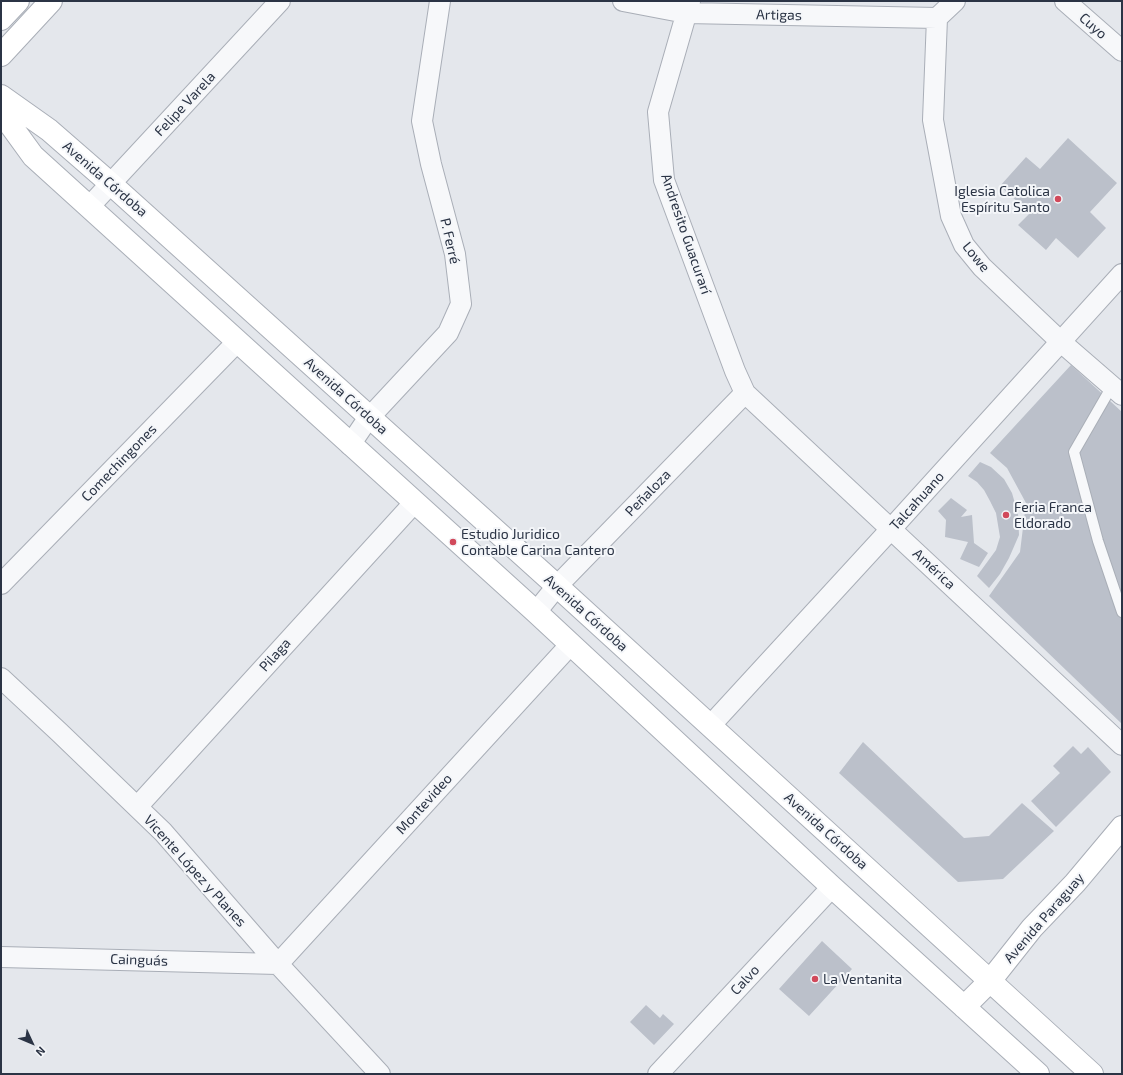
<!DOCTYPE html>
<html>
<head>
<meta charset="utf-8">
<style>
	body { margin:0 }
	#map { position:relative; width:1123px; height:1075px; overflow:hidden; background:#e4e7ec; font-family:"Exo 2",sans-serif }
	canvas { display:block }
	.frame { position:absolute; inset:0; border:2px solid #2b3445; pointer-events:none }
	.north { position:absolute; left:12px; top:1023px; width:40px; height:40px; -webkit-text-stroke:3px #f4f6f9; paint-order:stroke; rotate:134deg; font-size:11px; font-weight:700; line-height:16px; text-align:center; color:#2b3445 }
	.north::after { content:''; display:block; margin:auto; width:14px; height:18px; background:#2b3445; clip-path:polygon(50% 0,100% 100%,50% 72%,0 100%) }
</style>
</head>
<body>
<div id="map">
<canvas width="1123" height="1075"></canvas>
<div class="frame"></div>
<div class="north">N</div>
</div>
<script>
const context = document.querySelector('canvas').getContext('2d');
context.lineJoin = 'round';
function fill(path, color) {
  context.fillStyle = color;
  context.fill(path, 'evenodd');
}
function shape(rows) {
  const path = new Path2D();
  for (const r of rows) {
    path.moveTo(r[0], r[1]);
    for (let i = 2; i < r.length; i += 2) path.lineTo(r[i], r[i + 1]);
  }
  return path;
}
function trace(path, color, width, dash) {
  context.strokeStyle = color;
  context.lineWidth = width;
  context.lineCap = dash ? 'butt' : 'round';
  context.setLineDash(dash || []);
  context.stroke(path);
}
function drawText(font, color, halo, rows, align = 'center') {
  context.font = font + ' "Exo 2",sans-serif';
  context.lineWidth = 4;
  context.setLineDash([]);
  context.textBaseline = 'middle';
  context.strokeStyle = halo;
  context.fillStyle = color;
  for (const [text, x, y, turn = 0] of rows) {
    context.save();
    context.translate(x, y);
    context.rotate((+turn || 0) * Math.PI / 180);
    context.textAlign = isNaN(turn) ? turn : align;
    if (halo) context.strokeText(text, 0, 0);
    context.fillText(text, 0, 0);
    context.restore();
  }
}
const building = shape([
	[1068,138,1117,183,1090,212,1106,228,1078,258,1056,238,1046,250,1018,225,1030,213,1000,186,1026,157,1040,169],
	[1071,365,1122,412,1122,724,989,596,1020,552,1026,503,1007,468,990,453],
	[980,462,991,467,1004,479,1012,493,1018,514,1019,535,1009,558,1000,574,989,588,977,576,996,550,1000,537,996,513,990,501,984,490,977,482,968,476],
	[951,498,967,510,961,517,972,515,974,543,988,553,979,567,960,559,968,542,945,537,946,520,938,511],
	[863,742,964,838,989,836,1022,803,1054,831,1003,879,958,882,839,773],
	[1073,746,1081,754,1088,747,1111,772,1056,827,1031,801,1060,773,1053,766],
	[822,941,852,969,809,1016,779,989],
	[646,1005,660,1018,663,1014,674,1024,654,1045,630,1022]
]);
const lane = shape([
	[1112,386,1074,452,1098,541,1122,612]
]);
const street = shape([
	[623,1,686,13,937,18],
	[690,1,658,112,664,180,735,371,745,393,1122,745],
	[1065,1,1122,51],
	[937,18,933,120,951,216,964,245,982,267,1061,342,1122,395],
	[937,18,955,1],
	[89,207,280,1],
	[350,445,367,420,448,333,461,304,455,254,431,164,422,121,440,1],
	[1,584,237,342],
	[536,612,557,586,745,393],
	[1,678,59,732,163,832,278,964,380,1074],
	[710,726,891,529,1122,274],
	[137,807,414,503],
	[1,957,278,964],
	[278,964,571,644],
	[658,1074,832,887]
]);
const secondary = shape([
	[1,19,18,1],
	[1,55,51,1],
	[1,96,49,130,111,184,557,586,1092,1074],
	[1,112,33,156,536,612,832,887,1038,1074],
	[964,1007,990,981,1032,928,1075,883,1122,827]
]);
const markers = [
	[1058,199,4,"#d1495b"],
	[1006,515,4,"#d1495b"],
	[453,542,4,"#d1495b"],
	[815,979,4,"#d1495b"]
];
const streetNames = [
	["Artigas",779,15,1],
	["Cuyo",1093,26,41],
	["Felipe Varela",185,104,-47],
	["Avenida Córdoba",105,179,41],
	["Andresito Guacurarí",686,234,71],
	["P. Ferré",450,241,77],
	["Lowe",976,257,51],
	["Avenida Córdoba",346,396,42],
	["Comechingones",119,463,-46],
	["Peñaloza",648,493,-46],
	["Talcahuano",917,501,-48],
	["América",934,569,43],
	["Avenida Córdoba",586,613,42],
	["Pilaga",275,655,-48],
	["Montevideo",424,804,-48],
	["Avenida Córdoba",826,831,42],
	["Vicente López y Planes",195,871,48],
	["Avenida Paraguay",1044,918,-49],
	["Cainguás",139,960,2],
	["Calvo",745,980,-47]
];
const poiNames = [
	["Iglesia Catolica",1050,191,"right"],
	["Espíritu Santo",1050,207,"right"],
	["Feria Franca",1014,507],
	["Eldorado",1014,523],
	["Estudio Juridico",461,534],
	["Contable Carina Cantero",461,550],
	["La Ventanita",823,979]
];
fill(building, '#bbc0ca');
trace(lane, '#a9aeb7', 12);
trace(street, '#a9aeb7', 22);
trace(secondary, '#a9aeb7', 24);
trace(lane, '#f7f8fa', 10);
trace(street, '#f7f8fa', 20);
trace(secondary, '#fff', 22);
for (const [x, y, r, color] of markers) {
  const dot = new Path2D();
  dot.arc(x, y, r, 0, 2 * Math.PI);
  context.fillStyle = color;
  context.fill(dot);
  trace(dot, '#f4f6f9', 1.5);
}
drawText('14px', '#2b3445', '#f4f6f9', streetNames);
drawText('14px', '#2b3445', '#f4f6f9', poiNames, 'left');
</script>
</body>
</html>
